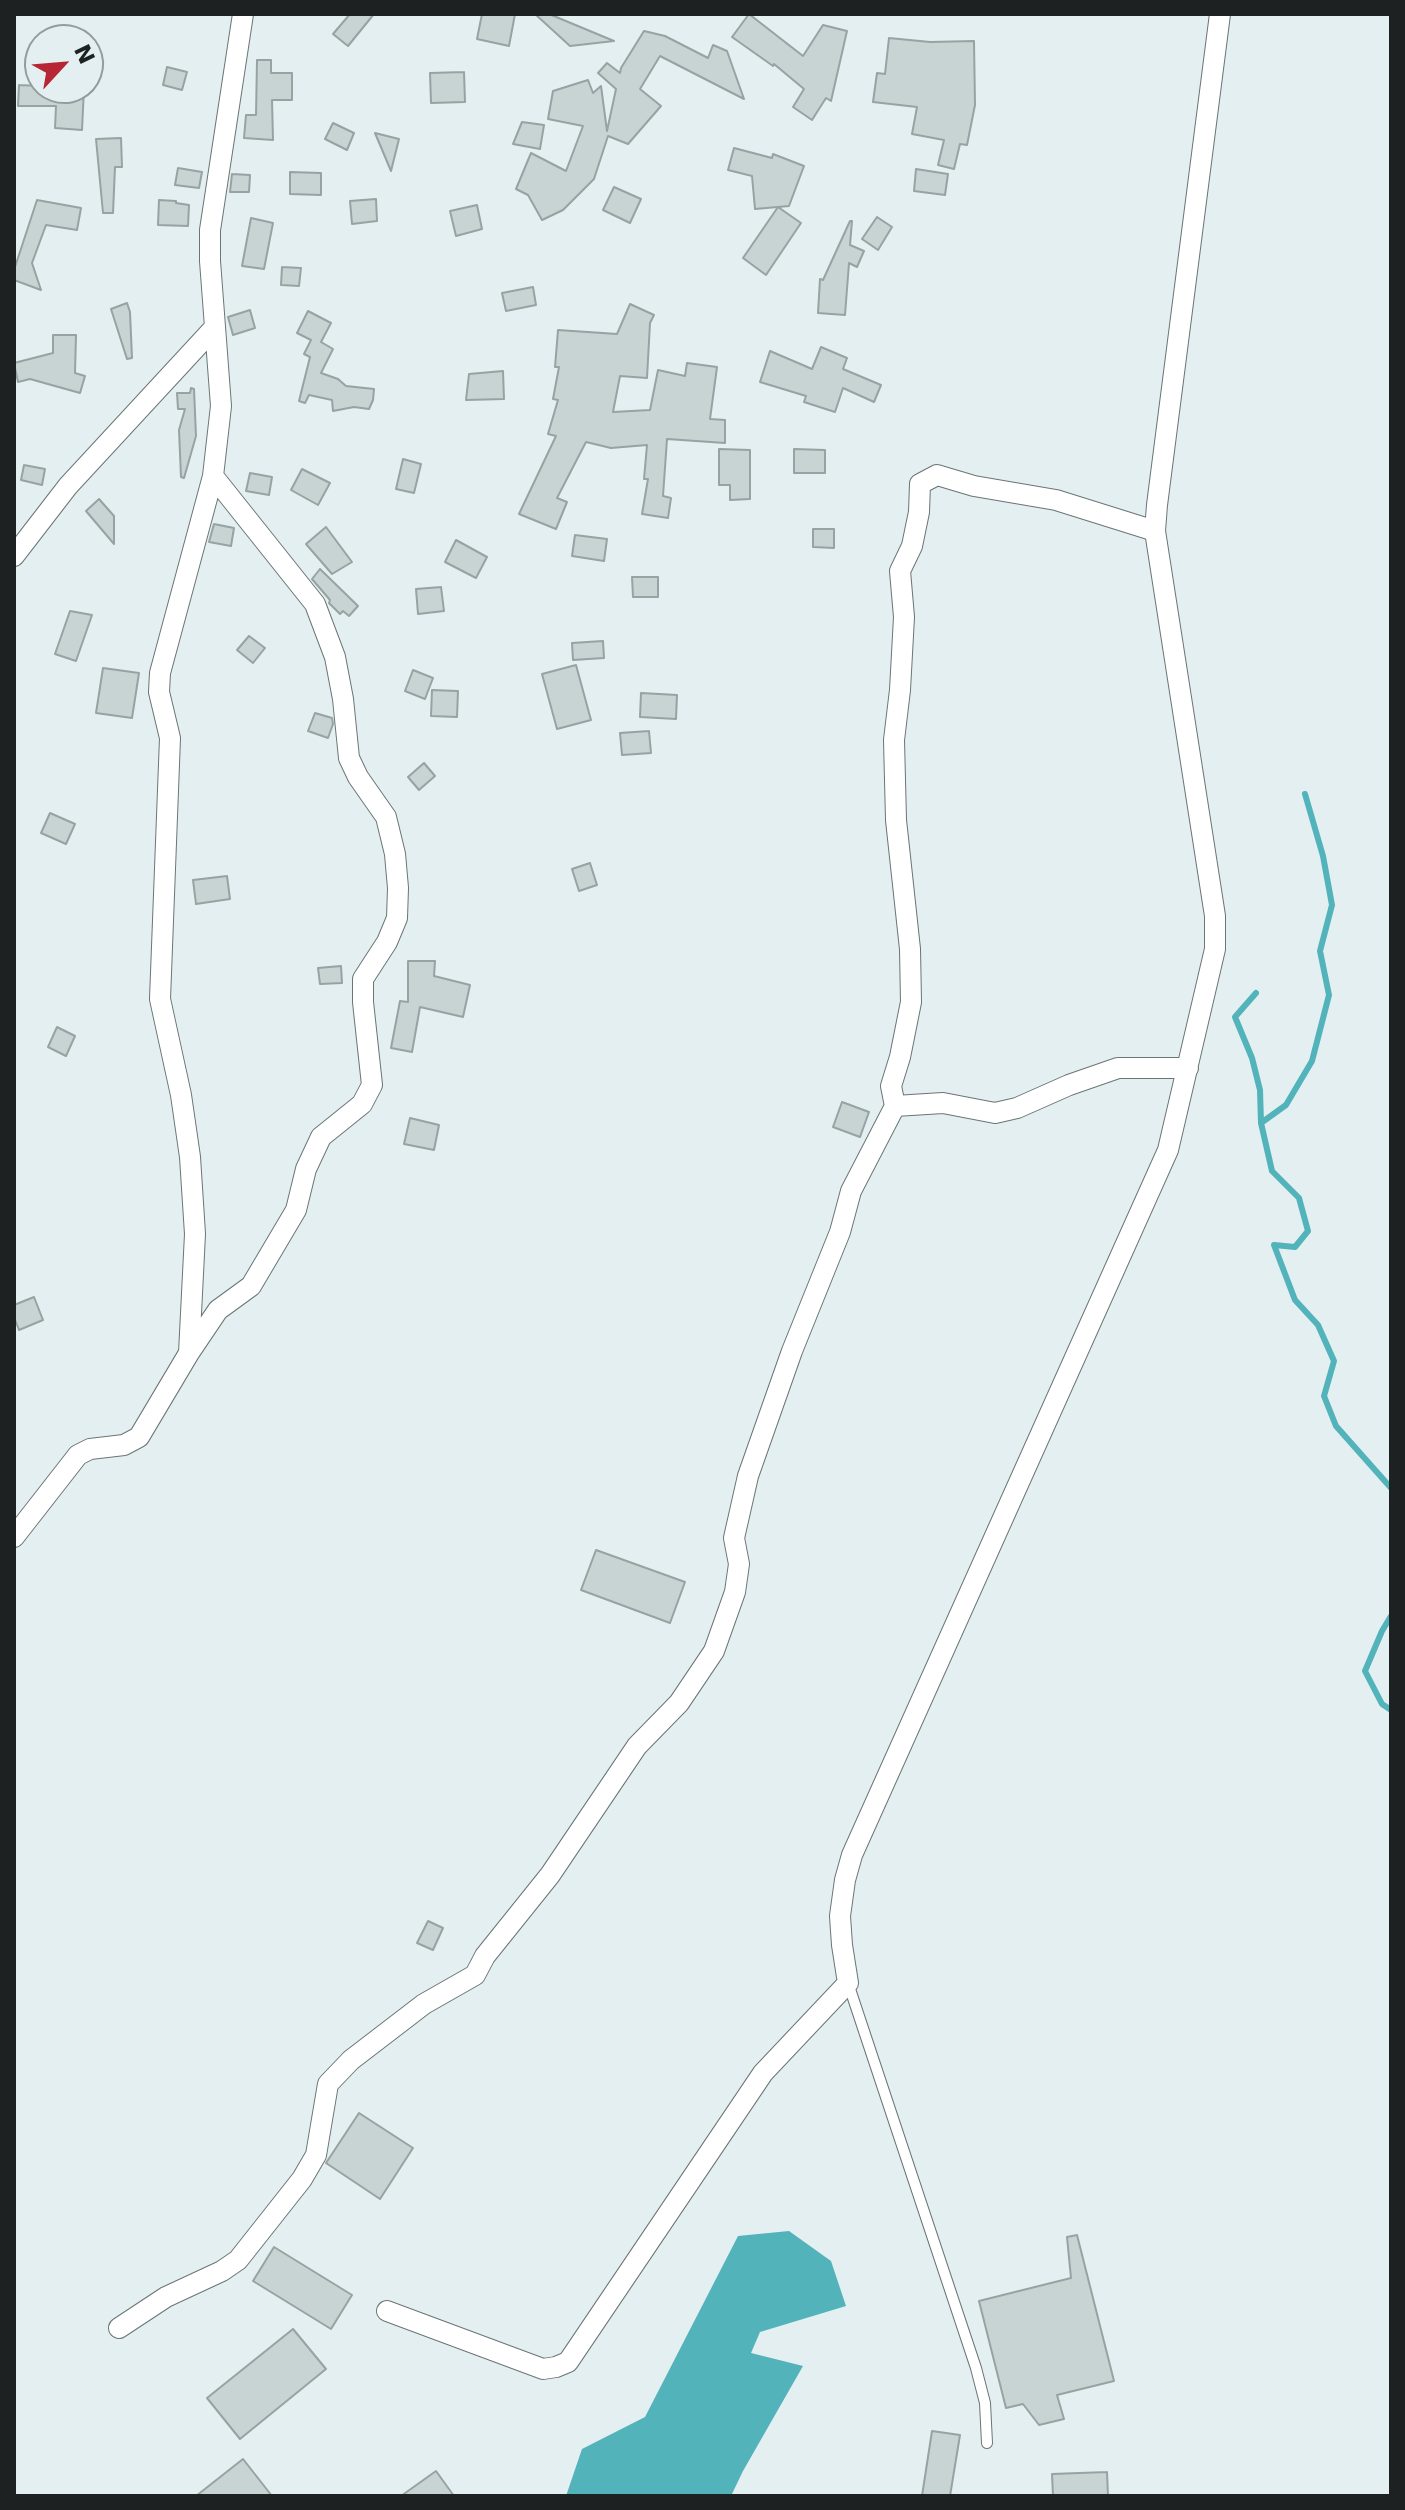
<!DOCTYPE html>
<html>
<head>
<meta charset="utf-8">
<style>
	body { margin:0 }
	#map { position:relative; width:1405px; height:2510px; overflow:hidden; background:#e3eff0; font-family:"DejaVu Sans",sans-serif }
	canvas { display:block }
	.frame { position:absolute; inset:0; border:16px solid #1d2121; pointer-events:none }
	.north { position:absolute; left:24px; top:24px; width:80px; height:80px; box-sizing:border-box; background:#e3eff0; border:2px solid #949d9d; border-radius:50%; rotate:64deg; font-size:22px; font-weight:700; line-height:32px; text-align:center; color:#1d2121 }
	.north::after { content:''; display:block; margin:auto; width:28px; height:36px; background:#b72635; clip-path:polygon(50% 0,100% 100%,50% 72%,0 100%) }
</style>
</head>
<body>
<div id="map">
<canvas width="1405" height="2510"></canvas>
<div class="frame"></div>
<div class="north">N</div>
</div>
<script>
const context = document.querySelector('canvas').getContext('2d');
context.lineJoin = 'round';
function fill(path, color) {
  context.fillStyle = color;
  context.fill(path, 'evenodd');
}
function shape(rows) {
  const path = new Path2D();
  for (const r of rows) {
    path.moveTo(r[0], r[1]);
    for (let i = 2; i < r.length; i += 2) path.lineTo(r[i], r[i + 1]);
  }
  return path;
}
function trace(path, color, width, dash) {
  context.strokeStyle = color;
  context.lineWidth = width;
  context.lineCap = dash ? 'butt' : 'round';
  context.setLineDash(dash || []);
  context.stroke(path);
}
const water = shape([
	[789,2231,831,2261,846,2306,760,2332,751,2353,803,2366,743,2471,731,2496,566,2496,582,2449,645,2417,738,2236]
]);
const stream = shape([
	[1305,794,1323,856,1332,905,1320,951,1329,995,1312,1061,1286,1105,1261,1123,1272,1171,1299,1198,1308,1231,1295,1247,1274,1245,1295,1300,1318,1325,1334,1361,1324,1396,1336,1426,1391,1488],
	[1256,993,1235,1017,1252,1058,1260,1090,1261,1123],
	[1391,1616,1382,1631,1365,1671,1382,1704,1391,1710]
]);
const building = shape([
	[350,14,374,14,348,46,333,34,350,14],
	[482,14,515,14,509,46,477,39,482,14],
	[535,14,549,14,614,41,570,46,535,14],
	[749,14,803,56,823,25,847,31,831,101,826,98,812,120,793,107,804,89,774,64,773,66,732,37,749,14],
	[644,31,665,36,708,58,713,45,727,51,744,99,660,56,640,89,661,106,628,144,608,136,594,179,563,210,542,220,528,195,516,189,531,153,566,171,583,126,548,119,553,91,588,80,593,93,601,86,607,131,616,89,598,73,607,63,620,73,621,68,644,31],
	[889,38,930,42,974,41,975,105,967,145,960,144,954,169,938,165,944,140,912,134,917,107,873,102,877,73,885,74,889,38],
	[257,60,271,60,271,73,292,73,292,100,272,100,273,140,244,138,246,115,256,115,257,60],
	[167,67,187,72,182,90,163,85,167,67],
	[464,72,465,102,431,103,430,73,464,72],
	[19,85,84,88,82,130,55,128,56,106,18,106,19,85],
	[522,122,544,125,540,149,513,144,522,122],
	[333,123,354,133,347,150,325,139,333,123],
	[375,133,399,139,391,171,375,133],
	[121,138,122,167,115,167,113,213,103,213,96,139,121,138],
	[734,148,772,158,773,154,804,166,789,206,755,209,752,176,728,170,734,148],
	[178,168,202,172,199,188,175,185,178,168],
	[916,169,948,174,945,195,914,191,916,169],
	[290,172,321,173,321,195,290,194,290,172],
	[232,174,250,175,249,192,230,192,232,174],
	[614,187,641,199,630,223,603,210,614,187],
	[376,199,377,221,352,224,350,201,376,199],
	[37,200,81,208,77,230,46,225,32,263,41,290,14,280,14,270,37,200],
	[159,200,176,201,176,203,189,205,188,226,158,225,159,200],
	[477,205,482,229,456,236,450,211,477,205],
	[778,207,801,223,766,275,743,258,778,207],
	[877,217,892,227,878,250,862,239,877,217],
	[251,218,273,223,264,269,242,266,251,218],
	[850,221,852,221,850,245,864,251,857,267,849,263,845,315,818,313,820,279,823,280,850,221],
	[282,267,301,268,299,286,281,285,282,267],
	[533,287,536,305,506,311,502,293,533,287],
	[127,303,130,312,132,358,127,359,111,309,127,303],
	[630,304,654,315,650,323,647,378,620,376,613,412,650,410,658,370,685,376,687,363,717,367,710,419,725,420,725,443,667,439,663,496,671,498,668,518,642,514,648,479,644,479,647,445,611,448,586,442,557,498,567,502,556,529,519,514,556,436,548,434,558,400,553,399,559,367,555,367,558,330,617,334,630,304],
	[250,310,255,328,233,335,228,317,250,310],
	[308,311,331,323,321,342,333,349,321,373,338,379,346,386,374,389,373,400,369,409,354,407,333,411,332,400,309,395,305,403,299,401,310,357,304,354,311,340,297,333,308,311],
	[53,335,76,335,75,373,85,376,80,393,30,379,18,382,14,363,53,353,53,335],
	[821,347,847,358,843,369,881,385,874,402,843,388,835,412,804,402,806,396,760,382,770,351,812,369,821,347],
	[503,371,504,399,466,400,469,374,503,371],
	[191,388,194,389,196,436,184,478,181,477,179,430,185,409,178,409,177,393,190,393,191,388],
	[719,449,750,450,750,499,730,500,730,485,719,485,719,449],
	[794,449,825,450,825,473,794,473,794,449],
	[403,459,421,464,414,493,396,489,403,459],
	[24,465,45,469,42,485,21,480,24,465],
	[302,469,330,483,318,505,291,490,302,469],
	[250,473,272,477,269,495,246,491,250,473],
	[99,499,114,516,114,544,86,511,99,499],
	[214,524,234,528,231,546,209,542,214,524],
	[326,527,352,562,332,574,306,544,326,527],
	[813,529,834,529,834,548,813,547,813,529],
	[575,535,607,539,604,561,572,556,575,535],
	[456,540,487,557,476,578,445,562,456,540],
	[320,569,358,606,349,616,343,611,340,614,329,603,330,600,312,579,320,569],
	[632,577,658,577,658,597,633,597,632,577],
	[441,587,444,611,418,614,416,589,441,587],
	[70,611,92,615,76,661,55,654,70,611],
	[249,636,265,648,253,663,237,650,249,636],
	[603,641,604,658,573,660,572,643,603,641],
	[576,665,591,720,557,729,542,674,576,665],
	[103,668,139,673,132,718,96,713,103,668],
	[413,670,433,678,425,699,405,691,413,670],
	[432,690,458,691,457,717,431,716,432,690],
	[641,693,677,695,676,719,640,717,641,693],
	[315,713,332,718,333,724,328,738,308,731,315,713],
	[649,731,651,753,622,755,620,733,649,731],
	[424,763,435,776,419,790,408,777,424,763],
	[50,813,75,824,66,844,41,833,50,813],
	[590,863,597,885,579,891,572,869,590,863],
	[227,876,230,899,196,904,193,880,227,876],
	[408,961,435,961,434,976,470,985,463,1017,420,1007,412,1052,391,1048,400,1001,408,1002,408,961],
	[341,966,342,983,320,984,318,968,341,966],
	[57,1027,75,1036,66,1056,48,1047,57,1027],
	[842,1102,869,1112,860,1137,833,1127,842,1102],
	[410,1118,439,1125,434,1150,404,1144,410,1118],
	[34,1297,43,1320,19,1330,14,1317,14,1305,34,1297],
	[596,1550,685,1582,670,1623,581,1590,596,1550],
	[428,1921,443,1928,433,1950,417,1943,428,1921],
	[359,2113,413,2148,380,2199,326,2163,359,2113],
	[1077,2235,1114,2381,1057,2395,1064,2419,1039,2425,1023,2404,1006,2408,979,2301,1071,2278,1067,2237,1077,2235],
	[274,2247,352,2295,331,2329,253,2281,274,2247],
	[293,2329,326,2369,240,2439,207,2398,293,2329],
	[932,2431,960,2435,950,2496,922,2496,932,2431],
	[243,2459,272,2496,196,2496,243,2459],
	[436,2471,454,2496,401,2496,436,2471],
	[1107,2472,1108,2496,1053,2496,1052,2474,1107,2472]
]);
const lane = shape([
	[848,1983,976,2368,985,2403,987,2443]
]);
const street = shape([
	[1155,531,1056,500,974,486,937,475,920,484,919,512,912,546,900,571,904,617,900,690,894,740,896,820,910,949,911,1002,900,1057,891,1086,895,1106,943,1103,995,1113,1017,1108,1069,1085,1118,1068,1188,1068],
	[14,556,68,486,215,327],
	[189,1353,195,1234,190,1157,181,1095,160,999,170,738,159,692,160,673,213,476,221,406,210,261,210,230,243,14],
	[14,1537,78,1455,90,1449,124,1445,139,1437,189,1353,218,1310,251,1286,296,1210,306,1169,321,1137,362,1104,372,1085,363,1002,363,979,387,942,397,918,398,888,395,854,386,817,358,777,349,758,343,699,335,657,315,604,213,476],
	[387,2311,543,2369,556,2367,568,2362,763,2073,848,1983,842,1945,840,1916,845,1880,852,1855,1168,1150,1215,949,1215,916,1155,531,1157,505,1220,14],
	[119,2328,166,2297,222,2271,238,2260,302,2179,316,2155,328,2084,351,2060,424,2004,475,1975,485,1956,550,1875,637,1746,679,1703,714,1651,735,1592,739,1564,734,1538,748,1476,792,1351,840,1232,851,1191,895,1106]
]);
fill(water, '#52b3ba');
trace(stream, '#52b3ba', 6);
fill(building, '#c8d4d4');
trace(building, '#97a2a3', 2);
trace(lane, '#6b7575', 12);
trace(street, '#6b7575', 22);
trace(lane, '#fff', 10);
trace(street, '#fff', 20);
</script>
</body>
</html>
